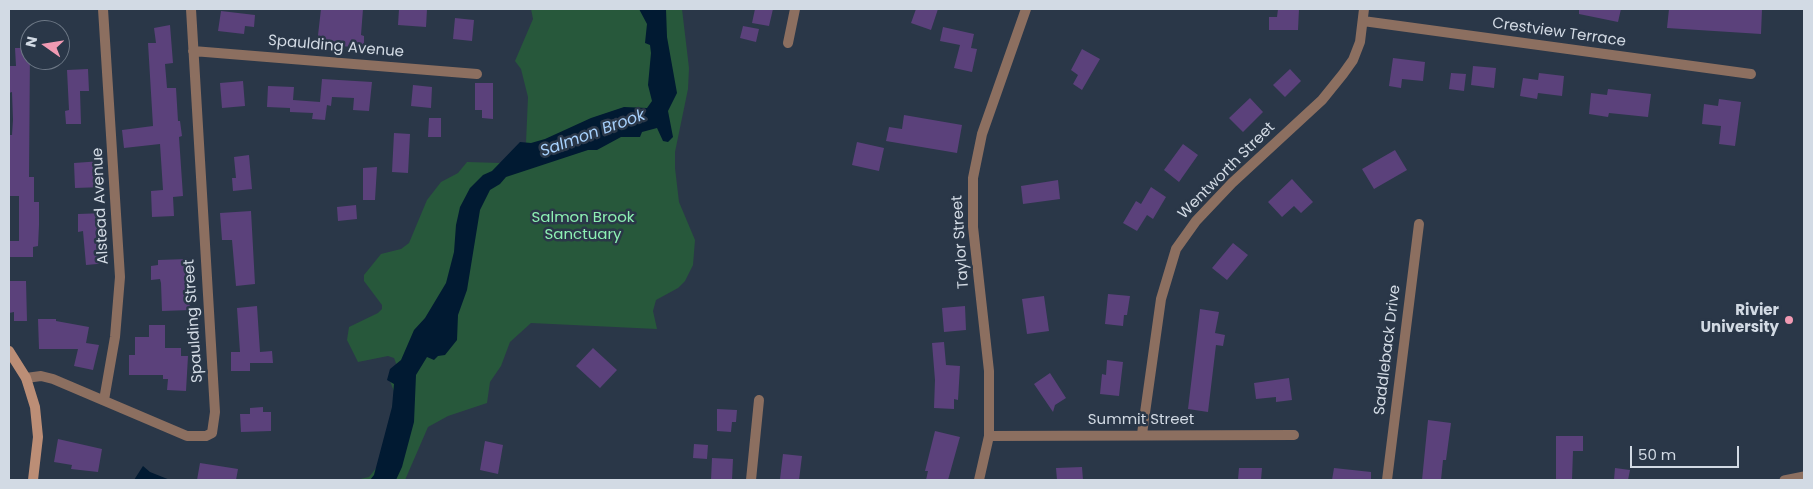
<!DOCTYPE html>
<html>
<head>
<meta charset="utf-8">
<style>
	body { margin:0 }
	#map { position:relative; width:1813px; height:489px; overflow:hidden; background:#2a3748; font-family:Poppins,sans-serif }
	canvas { display:block }
	.frame { position:absolute; inset:0; border:10px solid #d2dae4; pointer-events:none }
	.north { position:absolute; left:20px; top:20px; width:50px; height:50px; box-sizing:border-box; background:#2a3748; border:1px solid #6d7886; border-radius:50%; rotate:283deg; font-size:14px; font-weight:700; line-height:20px; text-align:center; color:#d2dae4 }
	.north::after { content:''; display:block; margin:auto; width:18px; height:22px; background:#f19ab3; clip-path:polygon(50% 0,100% 100%,50% 72%,0 100%) }
	.scale { position:absolute; left:1630px; top:446px; width:109px; height:22px; box-sizing:border-box; border:2px solid #d2dae4; border-top:0; padding-left:6px; font-size:15px; line-height:18px; white-space:nowrap; color:#d2dae4; -webkit-text-stroke:4px #2a3748; paint-order:stroke }
</style>
</head>
<body>
<div id="map">
<canvas width="1813" height="489"></canvas>
<div class="frame"></div>
<div class="north">N</div>
<div class="scale">50 m</div>
</div>
<script>
const context = document.querySelector('canvas').getContext('2d');
context.lineJoin = 'round';
function fill(path, color) {
  context.fillStyle = color;
  context.fill(path, 'evenodd');
}
function shape(rows) {
  const path = new Path2D();
  for (const r of rows) {
    path.moveTo(r[0], r[1]);
    for (let i = 2; i < r.length; i += 2) path.lineTo(r[i], r[i + 1]);
  }
  return path;
}
function trace(path, color, width, dash) {
  context.strokeStyle = color;
  context.lineWidth = width;
  context.lineCap = dash ? 'butt' : 'round';
  context.setLineDash(dash || []);
  context.stroke(path);
}
function drawText(font, color, halo, rows, align = 'center') {
  context.font = font + ' Poppins,sans-serif';
  context.lineWidth = 5;
  context.setLineDash([]);
  context.textBaseline = 'middle';
  context.strokeStyle = halo;
  context.fillStyle = color;
  for (const [text, x, y, turn = 0] of rows) {
    context.save();
    context.translate(x, y);
    context.rotate((+turn || 0) * Math.PI / 180);
    context.textAlign = isNaN(turn) ? turn : align;
    if (halo) context.strokeText(text, 0, 0);
    context.fillText(text, 0, 0);
    context.restore();
  }
}
const green = shape([
	[531,9,682,9,689,68,688,89,675,152,675,168,679,202,695,240,693,265,685,281,678,288,656,300,653,311,657,329,531,323,510,342,501,366,490,382,487,403,448,416,428,427,405,480,356,480,369,477,381,462,395,394,390,381,397,366,394,358,388,356,358,362,347,340,349,327,378,313,382,309,382,305,364,281,364,275,381,254,401,249,409,243,427,200,441,182,458,173,467,162,501,163,526,143,528,97,521,69,515,61,533,19]
]);
const water = shape([
	[639,9,666,9,667,37,677,93,668,111,673,137,668,142,663,141,657,128,642,132,640,137,621,137,597,150,588,150,506,177,500,184,490,190,480,210,467,290,458,315,457,340,445,355,438,356,434,360,427,357,416,375,414,422,402,467,396,480,370,480,374,475,392,407,394,384,387,380,390,369,401,360,414,330,425,318,446,283,454,252,456,225,460,207,470,188,483,175,492,171,520,142,531,143,545,139,591,118,624,107,647,108,652,101,648,85,651,53,650,45,645,43,647,24],
	[143,466,150,472,170,480,134,480]
]);
const building = shape([
	[321,9,363,9,361,35,364,36,364,48,317,44],
	[399,9,427,9,426,27,398,25],
	[755,9,773,9,769,26,752,23],
	[916,9,938,9,931,30,911,23],
	[1278,9,1299,9,1298,30,1269,30,1269,17,1277,17],
	[1579,9,1621,9,1618,22,1579,14],
	[1669,9,1762,9,1761,34,1667,28],
	[221,11,255,15,254,27,245,26,244,34,218,31],
	[455,18,474,20,472,41,453,39],
	[170,25,173,63,165,64,167,88,176,88,178,121,180,121,182,136,179,137,183,196,173,197,174,216,152,217,151,191,163,190,160,144,124,148,122,130,153,126,148,43,156,43,154,28],
	[743,26,759,29,756,42,740,38],
	[943,27,974,34,971,48,977,49,972,72,954,68,960,45,940,41],
	[15,48,30,48,29,177,34,177,34,202,39,202,39,225,38,246,33,247,33,257,9,257,9,241,19,241,19,196,9,196,9,135,12,135,13,120,12,92,9,93,9,66,16,66],
	[1082,49,1100,59,1082,90,1073,84,1078,75,1071,70],
	[1393,58,1425,62,1423,81,1402,79,1401,88,1389,86],
	[1473,66,1496,68,1494,88,1471,85],
	[88,69,89,91,80,91,81,124,66,124,65,111,69,110,67,70],
	[1290,69,1301,81,1285,97,1273,85],
	[1451,73,1466,74,1464,91,1449,89],
	[1539,73,1564,76,1562,96,1538,93,1537,99,1520,96,1523,78,1538,80],
	[322,79,372,82,369,111,353,110,354,98,332,97,331,106,327,105,325,120,312,119,313,113,290,112,290,108,267,107,268,86,294,87,293,100,320,102],
	[243,81,245,106,222,108,220,83],
	[475,83,493,83,493,119,482,118,482,110,475,110],
	[413,85,432,87,431,108,411,106],
	[1608,89,1651,94,1648,117,1609,113,1608,117,1589,114,1591,93,1607,95],
	[1250,98,1263,112,1243,132,1229,118],
	[1719,99,1741,102,1735,146,1719,144,1721,126,1702,124,1704,104,1718,106],
	[904,115,962,125,957,153,886,141,889,127,902,129],
	[429,118,441,118,441,137,428,137],
	[394,133,410,134,408,173,392,172],
	[857,142,884,148,879,171,852,165],
	[1183,144,1198,155,1179,182,1164,170],
	[1395,150,1407,170,1374,189,1362,169],
	[249,155,252,189,233,191,232,178,236,178,234,157],
	[102,161,104,187,75,188,74,163],
	[377,167,375,200,363,200,363,168],
	[1292,179,1313,202,1301,213,1294,206,1282,217,1268,202],
	[1058,180,1060,199,1023,204,1021,186],
	[1151,187,1166,197,1153,219,1147,215,1137,231,1123,223,1136,201,1141,204],
	[356,205,357,219,338,221,337,207],
	[251,211,255,284,236,286,232,240,222,240,220,213],
	[106,213,108,263,86,265,83,231,78,232,78,214],
	[1233,243,1248,255,1227,280,1212,268],
	[187,259,190,310,162,311,161,283,160,279,151,280,151,266,158,265,158,260],
	[9,281,26,281,27,321,14,321,14,312,9,313],
	[1108,294,1130,296,1127,315,1124,315,1123,326,1105,324],
	[1044,296,1049,331,1027,334,1022,299],
	[257,306,260,352,272,351,273,363,250,363,250,371,231,371,231,352,240,352,237,308],
	[965,306,966,330,944,332,942,308],
	[1200,309,1219,312,1215,333,1225,335,1223,346,1216,345,1208,412,1188,409],
	[38,319,56,319,56,321,89,327,86,343,99,345,93,370,74,366,78,349,39,349],
	[149,325,165,325,165,348,181,348,181,356,188,356,186,391,167,390,168,379,163,379,163,375,129,375,129,355,135,355,135,337,149,337],
	[944,342,946,365,960,366,958,400,954,399,954,409,934,408,935,380,932,343],
	[593,348,617,370,600,388,576,366],
	[1107,360,1123,362,1119,396,1100,394,1102,374,1106,375],
	[1050,373,1066,398,1055,405,1053,412,1034,384],
	[1289,378,1292,400,1276,402,1276,397,1256,399,1254,383],
	[263,407,263,412,271,412,271,431,241,432,240,414,250,414,250,408],
	[717,409,737,410,736,422,732,422,731,432,717,431],
	[1428,420,1451,423,1446,460,1443,460,1441,480,1422,480],
	[935,431,960,437,948,480,926,480,928,471,925,471],
	[1556,436,1583,436,1583,451,1573,451,1572,480,1556,480],
	[58,439,102,449,98,472,71,469,72,465,54,462],
	[485,441,503,445,498,474,480,470],
	[694,444,708,445,707,459,693,458],
	[783,454,802,456,799,480,780,479],
	[712,458,733,459,732,480,711,480],
	[200,463,238,469,236,480,197,480],
	[1082,467,1083,480,1057,480,1056,468],
	[1239,468,1262,468,1261,480,1238,480],
	[1334,468,1371,472,1371,480,1332,480],
	[1615,468,1630,470,1628,480,1614,480]
]);
const lane = shape([
	[1784,480,1804,476]
]);
const street = shape([
	[103,9,120,277,115,337,104,400],
	[1363,21,1751,74],
	[788,43,795,9],
	[193,51,477,74],
	[26,378,41,376,53,379,187,436,206,436,212,433,215,412,191,9],
	[1142,434,1161,299,1176,249,1196,221,1232,183,1322,100,1343,74,1353,60,1360,42,1364,9],
	[989,436,1294,435],
	[751,480,759,400],
	[979,480,989,436,989,371,973,227,973,178,982,134,1026,9],
	[1387,480,1419,224]
]);
const secondary = shape([
	[9,351,26,378,35,407,38,437,33,480]
]);
const markers = [
	[1789,320,5,"#f19ab3"]
];
const streetNames = [
	["Crestview Terrace",1559,33,8],
	["Spaulding Avenue",336,47,5],
	["Wentworth Street",1227,171,-45],
	["Alstead Avenue",101,206,-93],
	["Taylor Street",961,242,-94],
	["Spaulding Street",194,321,-94],
	["Saddleback Drive",1388,350,-83],
	["Summit Street",1141,420]
];
const parkNames = [
	["Salmon Brook",583,218],
	["Sanctuary",583,235]
];
const poiNames = [
	["Rivier",1779,311],
	["University",1779,328]
];
const waterNames = [
	["Salmon Brook",593,134,-20]
];
fill(green, '#27583b');
fill(water, '#011a32');
fill(building, '#5b417b');
trace(lane, '#8c6f60', 9);
trace(street, '#8c6f60', 10);
trace(secondary, '#bc8e76', 10);
for (const [x, y, r, color] of markers) {
  const dot = new Path2D();
  dot.arc(x, y, r, 0, 2 * Math.PI);
  context.fillStyle = color;
  context.fill(dot);
  trace(dot, '#2a3748', 2);
}
drawText('15px', '#d2dae4', '#2a3748', streetNames);
drawText('15px', '#8df0b3', '#2a3748', parkNames);
drawText('bold 15px', '#d2dae4', '#2a3748', poiNames, 'right');
drawText('italic 16px', '#a7d1fd', '#2a3748', waterNames);
</script>
</body>
</html>
